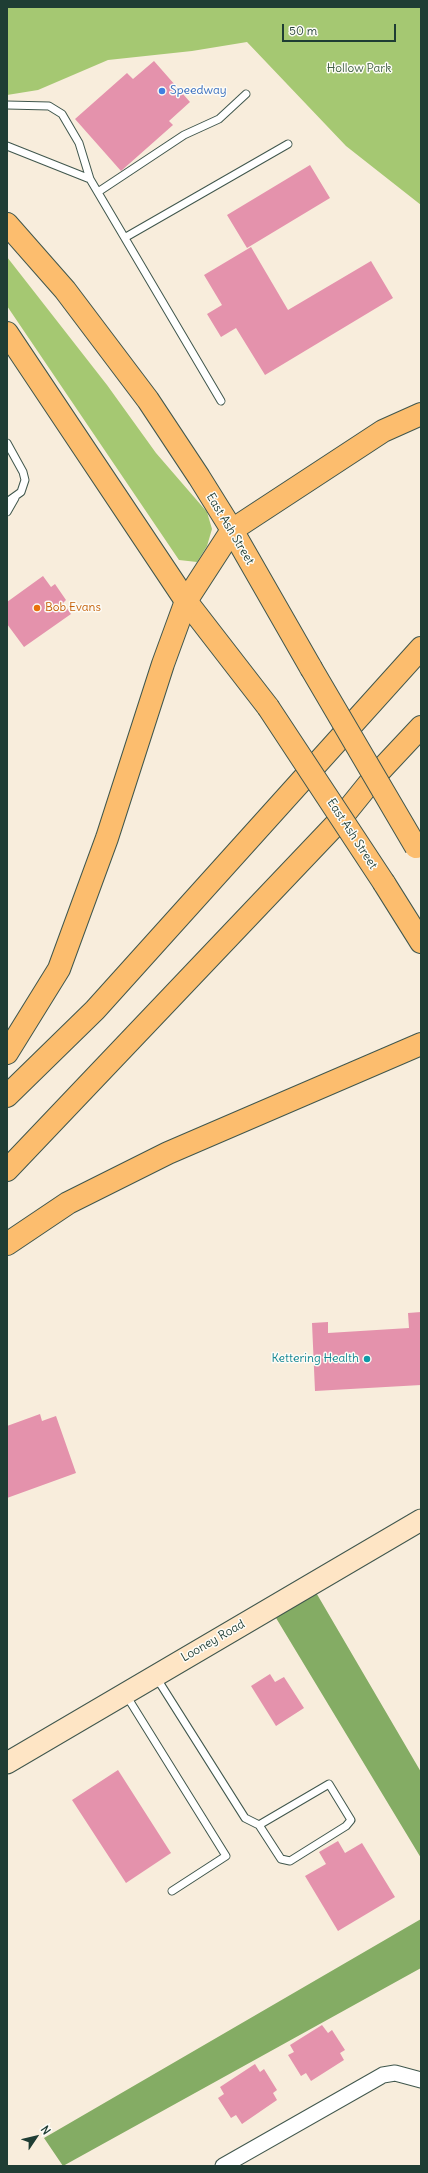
<!DOCTYPE html>
<html>
<head>
<meta charset="utf-8">
<style>
	body { margin:0 }
	#map { position:relative; width:428px; height:2173px; overflow:hidden; background:#f8eddc; font-family:Delius,sans-serif }
	canvas { display:block }
	.frame { position:absolute; inset:0; border:8px solid #1f3d34; pointer-events:none }
	.north { position:absolute; left:16px; top:2117px; width:40px; height:40px; -webkit-text-stroke:3px #fdfcf7; paint-order:stroke; rotate:55deg; font-size:11px; font-weight:700; line-height:16px; text-align:center; color:#1f3d34 }
	.north::after { content:''; display:block; margin:auto; width:14px; height:18px; background:#1f3d34; clip-path:polygon(50% 0,100% 100%,50% 72%,0 100%) }
	.scale { position:absolute; left:282px; top:24px; width:114px; height:18px; box-sizing:border-box; border:2px solid #1f3d34; border-top:0; padding-left:5px; font-size:12px; line-height:14px; white-space:nowrap; color:#1f3d34; -webkit-text-stroke:3px #fdfcf7; paint-order:stroke }
</style>
</head>
<body>
<div id="map">
<canvas width="428" height="2173"></canvas>
<div class="frame"></div>
<div class="north">N</div>
<div class="scale">50 m</div>
</div>
<script>
const context = document.querySelector('canvas').getContext('2d');
context.lineJoin = 'round';
function fill(path, color) {
  context.fillStyle = color;
  context.fill(path, 'evenodd');
}
function shape(rows) {
  const path = new Path2D();
  for (const r of rows) {
    path.moveTo(r[0], r[1]);
    for (let i = 2; i < r.length; i += 2) path.lineTo(r[i], r[i + 1]);
  }
  return path;
}
function trace(path, color, width, dash) {
  context.strokeStyle = color;
  context.lineWidth = width;
  context.lineCap = dash ? 'butt' : 'round';
  context.setLineDash(dash || []);
  context.stroke(path);
}
function drawText(font, color, halo, rows, align = 'center') {
  context.font = font + ' Delius,sans-serif';
  context.lineWidth = 3;
  context.setLineDash([]);
  context.textBaseline = 'middle';
  context.strokeStyle = halo;
  context.fillStyle = color;
  for (const [text, x, y, turn = 0] of rows) {
    context.save();
    context.translate(x, y);
    context.rotate((+turn || 0) * Math.PI / 180);
    context.textAlign = isNaN(turn) ? turn : align;
    if (halo) context.strokeText(text, 0, 0);
    context.fillText(text, 0, 0);
    context.restore();
  }
}
const green = shape([
	[7,7,421,7,421,205,346,146,247,42,192,51,108,60,38,90,7,95],
	[7,257,107,385,156,453,207,512,212,529,207,546,197,562,179,560,7,306]
]);
const forest = shape([
	[311,1584,421,1772,421,1858,270,1608],
	[421,1919,421,1968,63,2166,44,2138]
]);
const building = shape([
	[154,61,190,102,169,121,173,125,121,171,75,119,127,73,133,79],
	[310,165,330,198,247,248,227,215],
	[251,247,288,310,371,261,393,298,265,375,236,328,221,337,207,314,222,305,204,275],
	[43,576,51,587,55,584,66,600,63,603,71,614,24,647,7,624,7,602],
	[421,1312,421,1385,315,1391,312,1323,328,1322,328,1333,409,1328,408,1313],
	[40,1414,42,1421,56,1416,76,1473,7,1498,7,1426],
	[270,1674,275,1682,284,1677,304,1708,276,1726,251,1686],
	[118,1770,171,1853,126,1883,72,1800],
	[338,1841,345,1853,362,1843,395,1897,338,1931,305,1876,326,1864,319,1852],
	[322,2025,328,2033,332,2030,345,2050,340,2053,344,2060,311,2081,306,2073,301,2076,288,2055,294,2052,290,2045],
	[255,2064,260,2072,264,2069,277,2090,273,2093,277,2100,242,2124,236,2115,231,2118,218,2098,224,2094,220,2087]
]);
const lane = shape([
	[7,105,49,106,62,114,79,143,90,179],
	[7,146,90,179,221,401],
	[98,192,184,135,219,119,246,94],
	[126,237,288,144],
	[7,443,23,472,25,480,21,492,7,502],
	[7,512,15,498],
	[156,1677,245,1818,259,1825,329,1784,351,1820,346,1826,290,1861,281,1859,259,1825],
	[126,1695,226,1856,172,1891]
]);
const street = shape([
	[223,2166,383,2075,395,2073,421,2080]
]);
const secondary = shape([
	[7,1763,421,1520]
]);
const primary = shape([
	[7,224,65,290,148,400,199,477,232,530,311,668],
	[7,333,186,601,268,707],
	[384,883,421,942]
]);
const highway = shape([
	[7,1053,59,969,107,838,163,664,186,601,232,530,383,431,421,414],
	[7,1096,95,1010,421,648],
	[7,1170,338,822,376,775,421,727],
	[7,1244,68,1203,168,1153,421,1044]
]);
const primaryBridge = shape([
	[311,668,416,847],
	[268,707,384,883]
]);
const markers = [
	[162,91,4,"#3f7fe0"],
	[37,608,4,"#e8710a"],
	[367,1359,4,"#0f9aa8"]
];
const parkNames = [
	["Hollow Park",359,69]
];
const shopNames = [
	["Speedway",170,91]
];
const streetNames = [
	["East Ash Street",230,529,59],
	["East Ash Street",352,834,57],
	["Looney Road",213,1641,-30]
];
const foodNames = [
	["Bob Evans",45,608]
];
const cultureNames = [
	["Kettering Health",359,1359]
];
fill(green, '#a5c872');
fill(forest, '#84ac64');
fill(building, '#e492ac');
trace(lane, '#40574d', 9);
trace(street, '#40574d', 17);
trace(secondary, '#40574d', 23);
trace(primary, '#40574d', 24);
trace(highway, '#40574d', 24);
trace(lane, '#fff', 7);
trace(street, '#fff', 15);
trace(secondary, '#fee5c5', 21);
trace(primary, '#fcbd6e', 22);
trace(highway, '#fcbd6e', 22);
trace(primaryBridge, '#40574d', 24, []);
trace(primaryBridge, '#fcbd6e', 22);
for (const [x, y, r, color] of markers) {
  const dot = new Path2D();
  dot.arc(x, y, r, 0, 2 * Math.PI);
  context.fillStyle = color;
  context.fill(dot);
  trace(dot, '#fdfcf7', 1.5);
}
drawText('12px', '#406044', '#fdfcf7', parkNames);
drawText('12px', '#366cbe', '#fdfcf7', shopNames, 'left');
drawText('12px', '#1f3d34', '#fdfcf7', streetNames);
drawText('12px', '#c56008', '#fdfcf7', foodNames, 'left');
drawText('12px', '#0d838f', '#fdfcf7', cultureNames, 'right');
</script>
</body>
</html>
